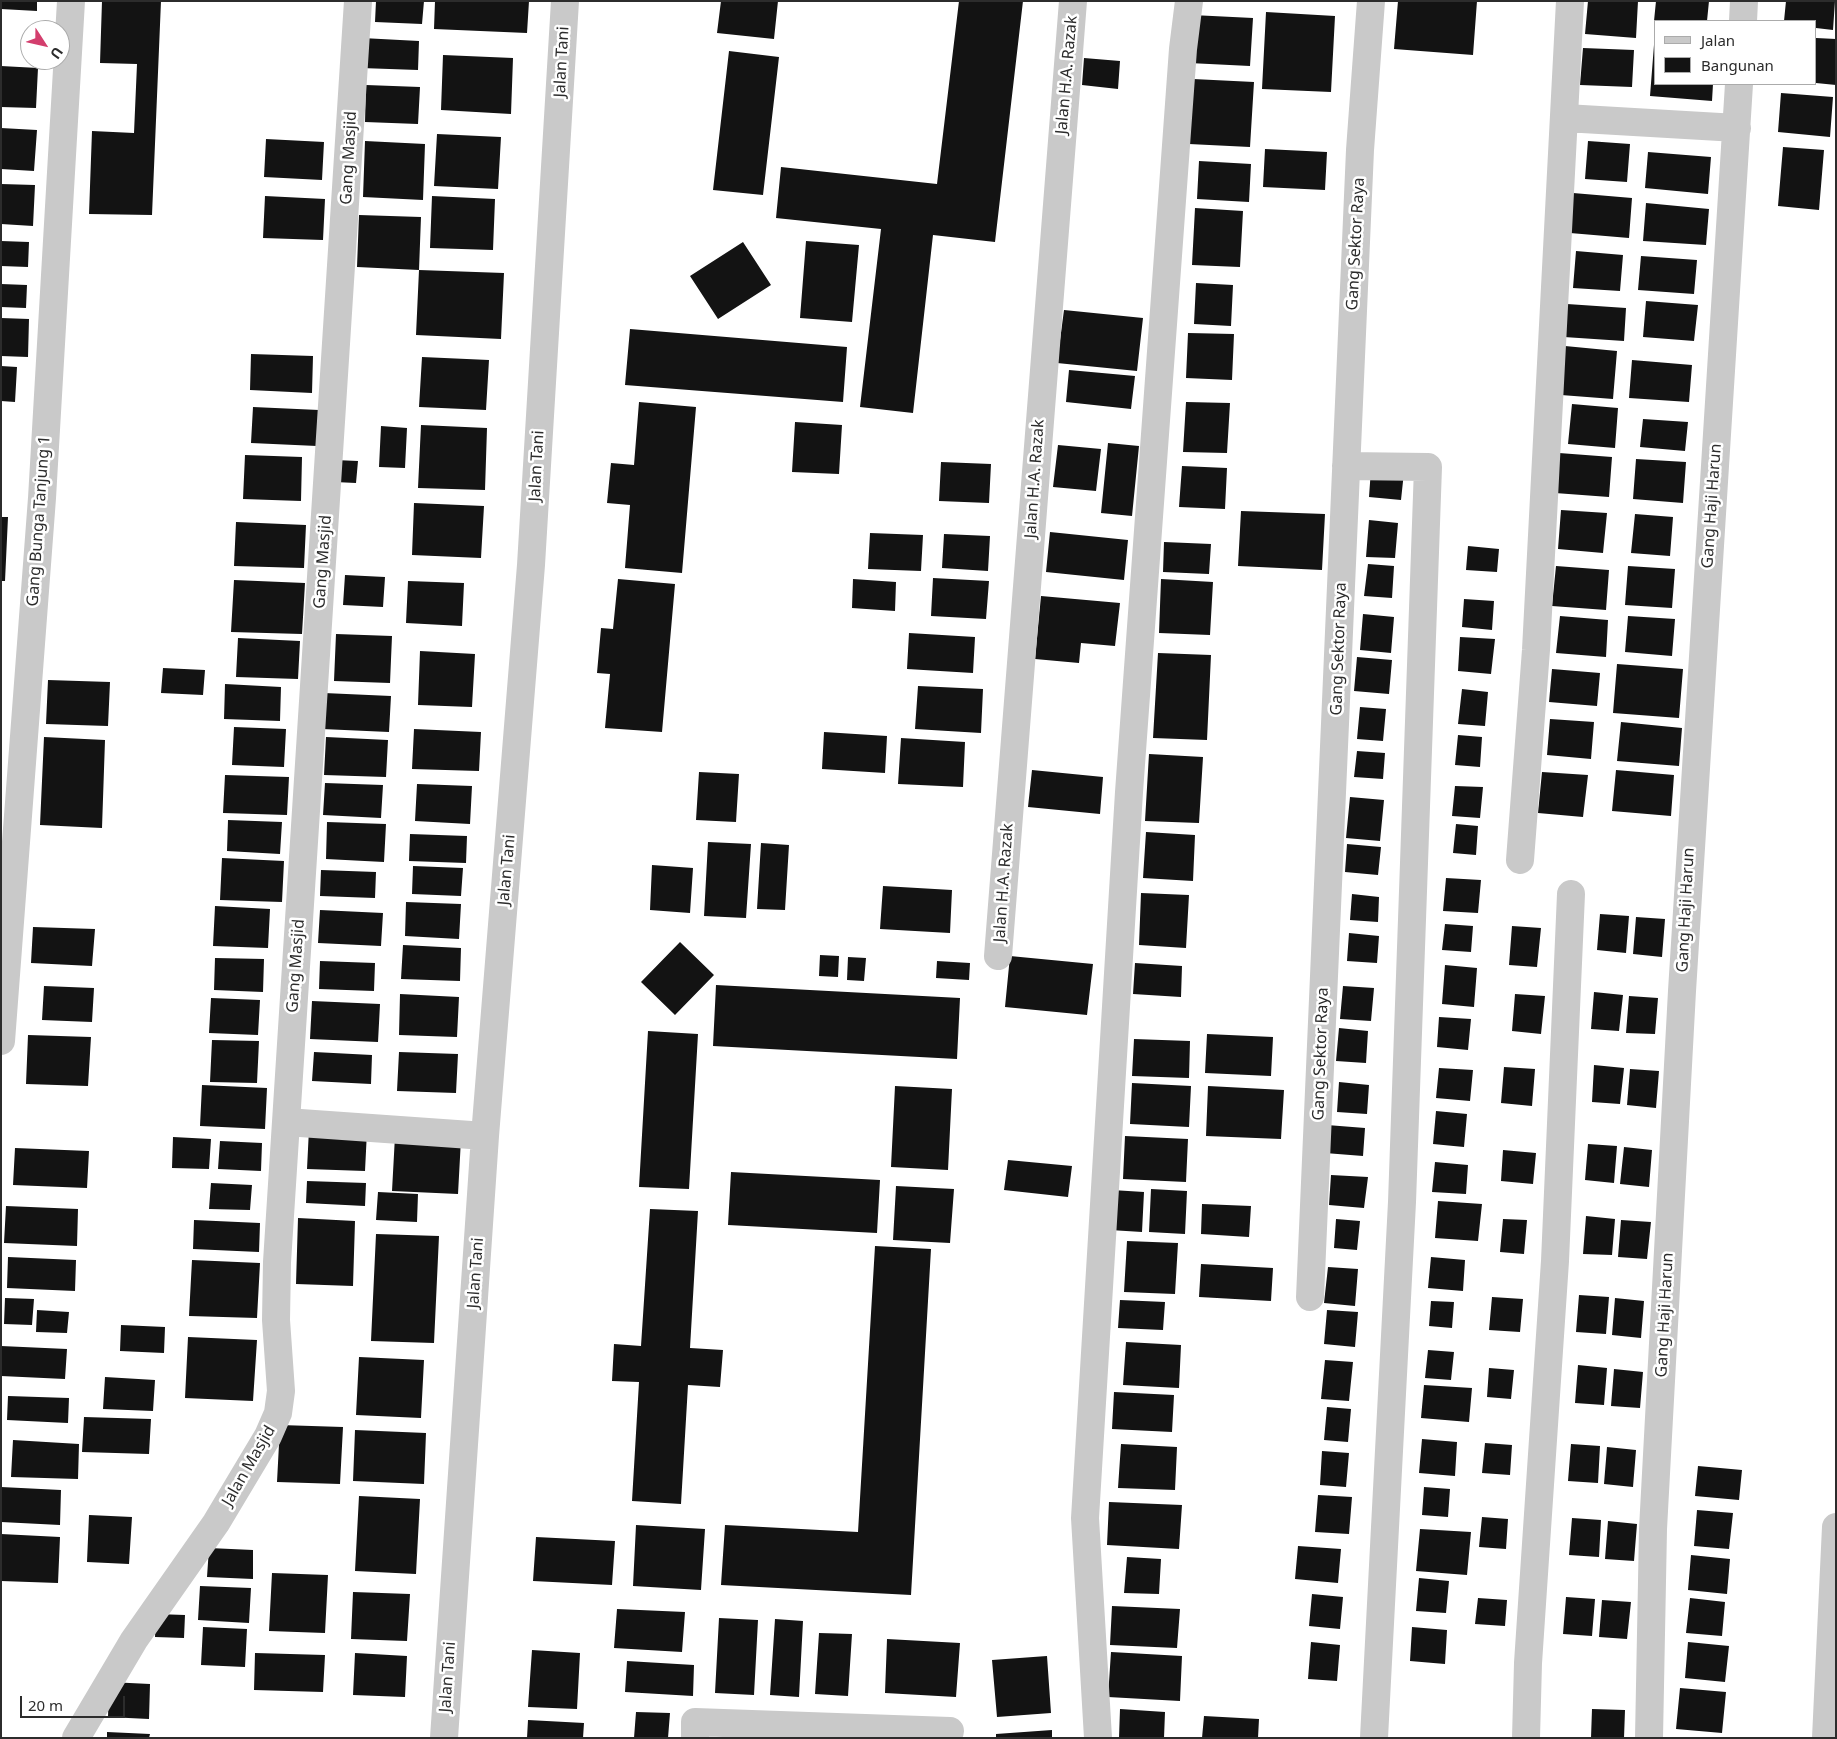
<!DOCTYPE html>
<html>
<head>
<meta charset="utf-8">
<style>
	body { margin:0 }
	#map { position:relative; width:1837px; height:1739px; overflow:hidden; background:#fff; font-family:"Noto Sans",sans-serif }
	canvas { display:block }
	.frame { position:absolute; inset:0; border:2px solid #2c2c2c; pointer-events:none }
	.legend { position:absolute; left:1654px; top:20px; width:162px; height:65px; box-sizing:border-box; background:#fff; border:1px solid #ababab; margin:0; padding:6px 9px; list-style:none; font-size:15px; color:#2c2c2c }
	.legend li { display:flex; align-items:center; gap:10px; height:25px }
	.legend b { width:25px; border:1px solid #ababab }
	.north { position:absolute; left:20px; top:20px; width:50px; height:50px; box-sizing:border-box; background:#fff; border:1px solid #ababab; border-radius:50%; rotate:125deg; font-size:14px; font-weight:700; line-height:20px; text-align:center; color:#2c2c2c }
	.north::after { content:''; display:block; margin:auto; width:18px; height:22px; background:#d33e6d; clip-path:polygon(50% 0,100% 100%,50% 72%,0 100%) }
	.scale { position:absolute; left:20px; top:1696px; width:105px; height:22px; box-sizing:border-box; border:2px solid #2c2c2c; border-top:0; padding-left:6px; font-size:15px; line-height:18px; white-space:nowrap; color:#2c2c2c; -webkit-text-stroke:4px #fff; paint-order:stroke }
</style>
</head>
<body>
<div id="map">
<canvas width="1837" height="1739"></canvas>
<div class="frame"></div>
<ul class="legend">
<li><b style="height:6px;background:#c9c9c9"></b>Jalan</li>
<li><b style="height:14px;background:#131313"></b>Bangunan</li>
</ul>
<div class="north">U</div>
<div class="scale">20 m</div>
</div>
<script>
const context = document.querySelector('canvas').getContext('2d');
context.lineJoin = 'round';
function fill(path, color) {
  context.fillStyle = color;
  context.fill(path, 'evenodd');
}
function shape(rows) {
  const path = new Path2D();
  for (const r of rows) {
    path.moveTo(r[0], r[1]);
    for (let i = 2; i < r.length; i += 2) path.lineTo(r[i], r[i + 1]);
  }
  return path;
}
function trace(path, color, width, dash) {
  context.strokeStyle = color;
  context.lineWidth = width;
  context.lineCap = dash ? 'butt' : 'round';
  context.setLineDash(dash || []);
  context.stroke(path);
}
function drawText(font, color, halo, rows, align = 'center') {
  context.font = font + ' "Noto Sans",sans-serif';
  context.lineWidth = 5;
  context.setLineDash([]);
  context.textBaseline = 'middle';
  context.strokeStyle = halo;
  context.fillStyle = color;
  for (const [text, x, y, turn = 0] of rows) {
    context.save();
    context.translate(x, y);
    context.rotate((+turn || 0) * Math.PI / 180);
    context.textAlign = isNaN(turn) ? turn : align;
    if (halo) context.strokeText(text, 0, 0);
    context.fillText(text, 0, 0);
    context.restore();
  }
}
const building = shape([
	[1,1,37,1,37,11,1,9],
	[102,1,161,1,152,215,89,214,92,131,134,133,137,64,100,63],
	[376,1,424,1,422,24,375,22],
	[435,1,529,1,527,33,434,29],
	[721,1,778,1,774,39,717,33],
	[959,1,1023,1,995,242,933,235,913,413,860,407,881,229,776,218,781,167,937,184],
	[1398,1,1477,1,1473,55,1394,49],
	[1588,1,1638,1,1636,38,1585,34],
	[1656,1,1709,1,1707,21,1654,21],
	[1786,1,1835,1,1833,30,1816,28,1816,21,1784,21],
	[1266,12,1335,16,1331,92,1262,89],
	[1192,15,1253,18,1250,66,1189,63],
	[362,38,419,41,418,70,361,68],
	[1816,38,1836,39,1836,85,1816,83],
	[1654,45,1656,84,1713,84,1712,101,1650,96],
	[1583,48,1634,50,1632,87,1580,85],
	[729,51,779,57,763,195,713,190],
	[443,55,513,58,511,114,441,110],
	[1084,58,1120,61,1118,89,1082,85],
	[1,66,38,68,36,108,1,107],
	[1193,79,1254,82,1250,147,1189,144],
	[366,85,420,87,418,124,365,122],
	[1781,93,1833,97,1830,137,1778,132],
	[1,128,37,130,34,171,1,169],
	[437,134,501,137,498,189,434,186],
	[266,139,324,142,322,180,264,177],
	[365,141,425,144,423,200,363,197],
	[1588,141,1630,144,1627,182,1585,179],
	[1783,147,1824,150,1819,210,1778,206],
	[1265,149,1327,152,1325,190,1263,187],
	[1648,152,1711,157,1708,194,1645,188],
	[1199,161,1251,164,1249,202,1197,199],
	[1,184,35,185,33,226,1,224],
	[1573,193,1632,198,1629,238,1570,233],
	[265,196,325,199,323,240,263,238],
	[432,196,495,199,493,250,430,248],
	[1646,203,1709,209,1706,245,1643,241],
	[1195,208,1243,211,1240,267,1192,265],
	[359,215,421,217,419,270,357,267],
	[1,241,29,242,28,267,1,266],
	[806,241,859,245,852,322,800,318],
	[743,242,771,285,718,319,690,276],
	[1576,251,1623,255,1620,291,1573,288],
	[1641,256,1697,260,1694,294,1638,290],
	[419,270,504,273,501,339,416,335],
	[1196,283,1233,285,1231,326,1194,324],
	[1,284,27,285,26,308,1,307],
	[1646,301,1698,305,1694,341,1643,337],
	[1567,304,1626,308,1624,341,1564,337],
	[1064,310,1143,318,1137,371,1057,363],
	[1,318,29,319,28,357,1,356],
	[630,329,847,347,843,402,625,385],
	[1188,333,1234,334,1232,380,1186,378],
	[1565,346,1617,351,1613,399,1561,395],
	[251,354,313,356,312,393,250,390],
	[422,357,489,360,486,410,419,407],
	[1632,360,1692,365,1689,402,1629,398],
	[1,366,17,367,15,402,1,401],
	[1069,370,1135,376,1131,409,1066,402],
	[639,402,696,407,682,573,625,568,630,505,607,503,611,463,634,465],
	[1186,402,1230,403,1227,453,1183,452],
	[1572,404,1618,408,1615,448,1568,444],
	[253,407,319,410,317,446,251,443],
	[1643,419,1688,422,1685,451,1640,447],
	[795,422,842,425,839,474,792,472],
	[421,425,487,428,485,490,418,488],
	[381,426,407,428,405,468,379,467],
	[1108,443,1139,446,1132,516,1101,513],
	[1058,445,1101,449,1096,491,1053,487],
	[1559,453,1612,457,1609,497,1555,493],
	[245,455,302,457,301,501,243,499],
	[1636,459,1686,462,1683,503,1633,499],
	[335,460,358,461,356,483,335,482],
	[941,462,991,464,989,503,939,501],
	[1182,466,1227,468,1225,509,1179,507],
	[1371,469,1404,472,1401,500,1369,497],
	[414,503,484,506,481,558,412,555],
	[1561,510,1607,513,1603,553,1558,549],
	[1241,511,1325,514,1322,570,1238,566],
	[1635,514,1673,517,1670,556,1631,553],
	[1,517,8,517,5,581,1,581],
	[1369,520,1398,523,1395,558,1366,557],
	[236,522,306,525,304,568,234,566],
	[1050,532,1128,540,1124,580,1046,572],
	[870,533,923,535,921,571,868,569],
	[944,534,990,536,988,571,942,568],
	[1164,542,1211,544,1209,574,1163,572],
	[1468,546,1499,549,1497,572,1466,570],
	[1368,564,1394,566,1392,598,1364,596],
	[1556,566,1609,570,1606,610,1552,606],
	[1628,566,1675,569,1672,608,1625,605],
	[345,575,385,577,383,607,343,605],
	[933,578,989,581,986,619,931,616],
	[618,579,675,584,662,732,605,728,610,674,597,673,601,628,613,629],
	[853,579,896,582,895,611,852,608],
	[1161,579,1213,582,1210,635,1159,633],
	[234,580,305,583,302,634,231,632],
	[408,581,464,583,462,626,406,623],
	[1041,596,1120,603,1115,646,1081,643,1079,663,1035,659],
	[1464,599,1494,601,1492,630,1462,627],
	[1363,614,1394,617,1391,653,1360,650],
	[1560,616,1608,620,1606,657,1556,653],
	[1628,616,1675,619,1672,656,1625,652],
	[909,633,975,637,973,673,907,669],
	[336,634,392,636,390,683,334,681],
	[1460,637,1495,639,1491,674,1458,671],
	[238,638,300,641,298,679,236,677],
	[420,651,475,654,472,707,418,705],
	[1158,653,1211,655,1207,740,1153,738],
	[1357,657,1392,660,1389,694,1354,691],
	[1617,664,1683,669,1679,718,1613,713],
	[163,668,205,670,203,695,161,693],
	[1552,669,1600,673,1597,706,1549,702],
	[48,680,110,682,108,726,46,724],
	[225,684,281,687,280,721,224,719],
	[918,686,983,689,981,733,915,729],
	[1462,689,1488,692,1485,726,1458,724],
	[324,693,391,696,389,732,322,729],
	[1360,707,1386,709,1383,741,1357,739],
	[1550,719,1594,722,1591,759,1547,755],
	[1621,722,1682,728,1679,766,1617,761],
	[234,727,286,729,284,767,232,765],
	[414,729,481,732,479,771,412,769],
	[824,732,887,736,885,773,822,769],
	[1458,735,1482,737,1480,767,1455,765],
	[44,737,105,740,102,828,40,825],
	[326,737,388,740,386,777,324,775],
	[901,738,965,742,963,787,898,784],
	[1357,751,1385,753,1383,779,1354,777],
	[1149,754,1203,757,1199,823,1145,821],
	[1032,770,1103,777,1100,814,1028,807],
	[1616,770,1674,775,1671,816,1612,811],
	[699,772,739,774,736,822,696,820],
	[1542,772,1588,775,1583,817,1538,813],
	[225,775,289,777,287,815,223,813],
	[325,783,383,785,381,818,323,815],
	[417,784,472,786,470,824,415,821],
	[1455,786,1483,787,1480,818,1452,816],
	[1350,797,1384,800,1380,841,1346,838],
	[228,820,282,822,280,854,227,851],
	[327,822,386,824,384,862,326,859],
	[1456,824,1478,826,1476,855,1453,853],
	[1146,832,1195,835,1193,881,1143,878],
	[410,834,467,836,466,863,409,861],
	[708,842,751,844,746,918,704,916],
	[761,843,789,845,785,910,757,909],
	[1347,844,1381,847,1378,875,1345,872],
	[222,858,284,861,282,902,220,900],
	[652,865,693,868,690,913,650,910],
	[413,866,463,868,461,896,412,894],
	[321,870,376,872,375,898,320,896],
	[1446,878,1481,880,1478,913,1443,911],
	[883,886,952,890,950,933,880,929],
	[1141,893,1189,895,1186,948,1139,945],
	[1352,894,1379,897,1378,922,1350,920],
	[406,902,461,904,459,939,405,936],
	[215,906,270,909,268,948,213,946],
	[320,910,383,913,381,946,318,943],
	[1600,914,1629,916,1626,953,1597,950],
	[1636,917,1665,919,1662,957,1633,954],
	[1445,924,1473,926,1471,952,1442,950],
	[1512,926,1541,928,1537,967,1509,965],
	[33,927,95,929,92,966,31,963],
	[1349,933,1379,936,1377,963,1347,961],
	[680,942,714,975,675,1015,641,982],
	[403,945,461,948,460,981,401,979],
	[820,955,839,956,838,977,819,976],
	[1010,956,1093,964,1087,1015,1005,1007],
	[848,957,866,958,864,981,847,980],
	[215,958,264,959,263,992,214,990],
	[320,961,375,963,374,991,319,989],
	[937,961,970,963,969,980,936,978],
	[1135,963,1182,966,1181,997,1133,994],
	[1445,965,1477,968,1474,1007,1442,1004],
	[716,985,960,998,957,1059,713,1046],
	[44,986,94,988,92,1022,42,1020],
	[1343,986,1374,988,1371,1021,1340,1019],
	[1594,992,1623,995,1619,1031,1591,1029],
	[400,994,459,997,457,1037,399,1035],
	[1515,994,1545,996,1541,1034,1512,1031],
	[1629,996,1658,998,1655,1034,1626,1033],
	[211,998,260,1000,258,1035,209,1033],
	[312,1001,380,1004,378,1042,310,1039],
	[1439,1017,1471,1019,1468,1050,1437,1047],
	[1339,1028,1368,1031,1366,1063,1336,1061],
	[648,1031,698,1034,689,1189,639,1187],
	[1207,1034,1273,1037,1271,1076,1205,1073],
	[28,1035,91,1037,88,1086,26,1084],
	[1134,1039,1190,1041,1189,1078,1132,1076],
	[212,1040,259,1041,257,1083,210,1082],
	[314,1052,372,1055,371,1084,312,1081],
	[399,1052,458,1054,456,1093,397,1091],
	[1594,1065,1624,1068,1620,1104,1592,1102],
	[1504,1067,1535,1069,1532,1106,1501,1103],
	[1439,1068,1473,1070,1470,1101,1436,1098],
	[1630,1069,1659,1071,1656,1108,1627,1105],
	[1339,1082,1369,1085,1367,1114,1337,1112],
	[1132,1083,1191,1086,1189,1127,1130,1124],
	[202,1085,267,1088,265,1129,200,1126],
	[895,1086,952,1089,948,1170,891,1167],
	[1208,1086,1284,1090,1281,1139,1206,1136],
	[1436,1111,1467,1114,1464,1147,1433,1144],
	[1327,1125,1365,1128,1363,1156,1325,1153],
	[309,1129,367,1131,365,1171,307,1169],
	[395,1136,461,1139,458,1194,392,1191],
	[1125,1136,1188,1139,1186,1182,1123,1179],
	[173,1137,211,1139,209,1169,172,1168],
	[220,1141,262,1143,261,1171,218,1169],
	[1588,1144,1617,1146,1614,1183,1585,1180],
	[1624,1147,1652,1150,1649,1187,1620,1184],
	[15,1148,89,1151,87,1188,13,1185],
	[1503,1150,1536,1153,1533,1184,1501,1181],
	[1008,1160,1072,1166,1068,1197,1004,1190],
	[1435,1162,1468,1165,1466,1194,1432,1192],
	[731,1172,880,1180,877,1233,728,1225],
	[1331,1175,1368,1177,1364,1208,1329,1205],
	[307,1181,366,1183,365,1206,306,1203],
	[211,1183,252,1185,250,1210,209,1209],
	[896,1186,954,1189,950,1243,893,1240],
	[1151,1189,1187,1191,1185,1234,1149,1232],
	[1112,1190,1144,1192,1142,1232,1110,1230],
	[378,1192,418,1194,417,1222,376,1220],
	[1438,1201,1482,1204,1478,1241,1435,1238],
	[1202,1204,1251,1206,1249,1237,1201,1234],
	[6,1206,78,1209,77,1246,4,1243],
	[650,1209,698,1211,690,1348,723,1350,720,1387,688,1385,681,1504,632,1501,639,1382,612,1381,614,1344,641,1346],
	[1586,1216,1615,1219,1612,1255,1583,1254],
	[298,1218,355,1221,353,1286,296,1284],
	[1336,1219,1360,1221,1357,1250,1334,1248],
	[1503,1219,1527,1220,1524,1254,1500,1252],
	[194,1220,260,1223,259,1252,193,1249],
	[1621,1220,1651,1222,1647,1259,1618,1257],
	[376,1234,439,1236,434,1343,371,1341],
	[1127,1241,1178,1243,1175,1294,1124,1292],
	[875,1246,931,1249,911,1595,721,1585,725,1525,858,1532],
	[8,1257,76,1260,75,1291,7,1288],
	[1431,1257,1465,1260,1463,1291,1428,1288],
	[192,1260,260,1263,257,1318,189,1316],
	[1201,1264,1273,1268,1271,1301,1199,1297],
	[1328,1267,1358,1269,1355,1306,1324,1303],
	[1579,1295,1609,1297,1606,1334,1576,1332],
	[1492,1297,1523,1299,1520,1332,1489,1330],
	[5,1298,34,1299,32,1325,4,1324],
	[1615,1298,1644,1301,1641,1338,1612,1335],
	[1120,1300,1165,1302,1163,1330,1118,1328],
	[1431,1301,1454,1302,1452,1328,1429,1326],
	[37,1310,69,1312,67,1333,36,1332],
	[1327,1310,1358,1312,1355,1347,1324,1344],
	[121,1325,165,1327,164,1353,120,1351],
	[188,1337,257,1340,253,1401,185,1398],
	[1126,1342,1181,1345,1179,1388,1123,1385],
	[1,1346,67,1349,65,1379,1,1376],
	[1428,1350,1454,1352,1451,1380,1425,1378],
	[359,1357,424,1360,421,1418,356,1415],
	[1325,1360,1353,1362,1349,1401,1321,1399],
	[1578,1365,1607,1368,1604,1405,1575,1403],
	[1489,1368,1514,1370,1511,1399,1487,1397],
	[1614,1369,1643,1372,1640,1408,1611,1406],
	[105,1377,155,1380,153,1411,103,1409],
	[1424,1385,1472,1388,1469,1422,1421,1418],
	[1114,1392,1174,1395,1172,1432,1112,1429],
	[8,1396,69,1398,68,1423,7,1420],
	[1327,1407,1351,1409,1348,1442,1324,1440],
	[84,1417,151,1419,149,1454,82,1452],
	[280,1425,343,1427,340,1484,277,1482],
	[355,1430,426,1433,424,1484,353,1481],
	[1422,1439,1457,1442,1455,1476,1419,1473],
	[13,1440,79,1444,78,1479,11,1477],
	[1485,1443,1512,1445,1510,1475,1482,1473],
	[1121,1444,1177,1447,1175,1490,1118,1488],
	[1571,1444,1600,1446,1598,1483,1568,1481],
	[1607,1447,1636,1450,1633,1487,1604,1484],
	[1322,1451,1349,1453,1346,1487,1320,1485],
	[1698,1466,1742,1470,1739,1500,1695,1496],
	[1,1487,61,1490,60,1525,1,1522],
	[1424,1487,1450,1489,1448,1517,1422,1515],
	[1318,1495,1352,1497,1349,1534,1315,1532],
	[359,1496,420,1499,416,1574,355,1571],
	[1109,1502,1182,1505,1179,1549,1107,1545],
	[1697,1510,1733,1513,1729,1549,1694,1546],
	[89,1515,132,1517,129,1564,87,1562],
	[1482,1517,1508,1519,1506,1549,1479,1547],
	[1572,1518,1601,1520,1599,1557,1569,1555],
	[1608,1521,1637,1524,1634,1561,1605,1559],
	[636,1525,705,1529,701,1590,633,1586],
	[1420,1529,1471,1532,1467,1575,1416,1571],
	[1,1534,60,1537,58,1583,1,1581],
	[536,1537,615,1541,612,1585,533,1581],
	[1298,1546,1341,1549,1338,1583,1295,1579],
	[209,1548,253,1550,253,1579,207,1577],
	[1691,1555,1730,1559,1727,1594,1688,1590],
	[1127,1557,1161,1559,1159,1594,1124,1593],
	[272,1573,328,1575,325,1633,269,1631],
	[1419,1578,1449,1581,1446,1613,1416,1611],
	[200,1586,251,1588,249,1623,198,1620],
	[353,1592,410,1594,407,1641,351,1639],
	[1312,1594,1343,1597,1340,1629,1309,1626],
	[1566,1597,1595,1599,1592,1636,1563,1634],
	[1478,1598,1507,1600,1505,1626,1475,1624],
	[1690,1598,1725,1602,1722,1636,1686,1633],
	[1602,1600,1631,1602,1627,1639,1599,1637],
	[1112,1606,1180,1609,1177,1648,1110,1645],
	[617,1609,685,1612,682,1652,614,1648],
	[156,1614,185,1615,184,1638,155,1637],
	[719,1618,758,1620,754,1695,715,1693],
	[775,1619,803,1621,799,1697,770,1695],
	[203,1627,247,1629,245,1667,201,1665],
	[1412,1627,1447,1630,1445,1664,1410,1661],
	[819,1633,852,1634,848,1696,815,1694],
	[887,1639,960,1643,956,1697,885,1693],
	[1311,1642,1340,1645,1337,1681,1308,1679],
	[1688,1642,1729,1646,1725,1682,1685,1678],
	[532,1650,580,1653,577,1709,528,1707],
	[1111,1652,1182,1656,1180,1701,1108,1697],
	[255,1653,325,1655,323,1692,254,1690],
	[355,1653,407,1656,405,1697,353,1695],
	[1047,1656,1051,1713,997,1717,992,1660],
	[627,1661,694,1665,693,1696,625,1692],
	[109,1682,150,1684,149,1719,108,1717],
	[1680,1688,1726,1692,1722,1733,1676,1729],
	[1120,1709,1165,1712,1164,1738,1119,1738],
	[1592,1709,1625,1710,1624,1738,1591,1738],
	[636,1712,670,1713,668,1738,634,1738],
	[1204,1716,1259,1719,1258,1738,1202,1738],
	[528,1720,584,1723,583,1738,527,1738],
	[1052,1730,1052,1738,996,1738,996,1734],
	[107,1732,150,1734,149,1738,107,1738]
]);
const minor = shape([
	[1743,21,1744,1],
	[1565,118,1737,128],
	[1346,466,1428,467,1402,1202,1374,1738],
	[1520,860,1536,650,1570,1],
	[998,956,1073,1],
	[1,1041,42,498,71,1],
	[286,1122,485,1136],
	[1310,1297,1360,150,1371,1],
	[76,1738,134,1640,216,1523,268,1436,278,1413,281,1391,276,1320,277,1262,358,1],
	[444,1738,485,1136,531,565,565,1],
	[695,1738,695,1722,950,1731],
	[1098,1738,1085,1518,1129,792,1183,49,1189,1],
	[1526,1738,1528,1663,1555,1261,1571,894],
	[1649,1738,1653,1529,1682,991,1739,84],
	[1826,1738,1836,1527]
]);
const streetNames = [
	["Jalan Tani",562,62,-87],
	["Jalan H.A. Razak",1067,75,-85],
	["Gang Masjid",349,158,-87],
	["Gang Sektor Raya",1356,244,-87],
	["Jalan Tani",537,466,-87],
	["Jalan H.A. Razak",1035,479,-86],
	["Gang Haji Harun",1712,506,-86],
	["Gang Bunga Tanjung 1",39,521,-86],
	["Gang Masjid",323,562,-86],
	["Gang Sektor Raya",1339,649,-88],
	["Jalan Tani",507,870,-85],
	["Jalan H.A. Razak",1004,883,-86],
	["Gang Haji Harun",1686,910,-87],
	["Gang Masjid",296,966,-86],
	["Gang Sektor Raya",1321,1054,-88],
	["Jalan Tani",476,1273,-86],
	["Gang Haji Harun",1665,1315,-87],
	["Jalan Masjid",249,1466,-60],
	["Jalan Tani",448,1677,-86]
];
fill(building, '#131313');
trace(minor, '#c9c9c9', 28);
drawText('16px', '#2c2c2c', '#fff', streetNames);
</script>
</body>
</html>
